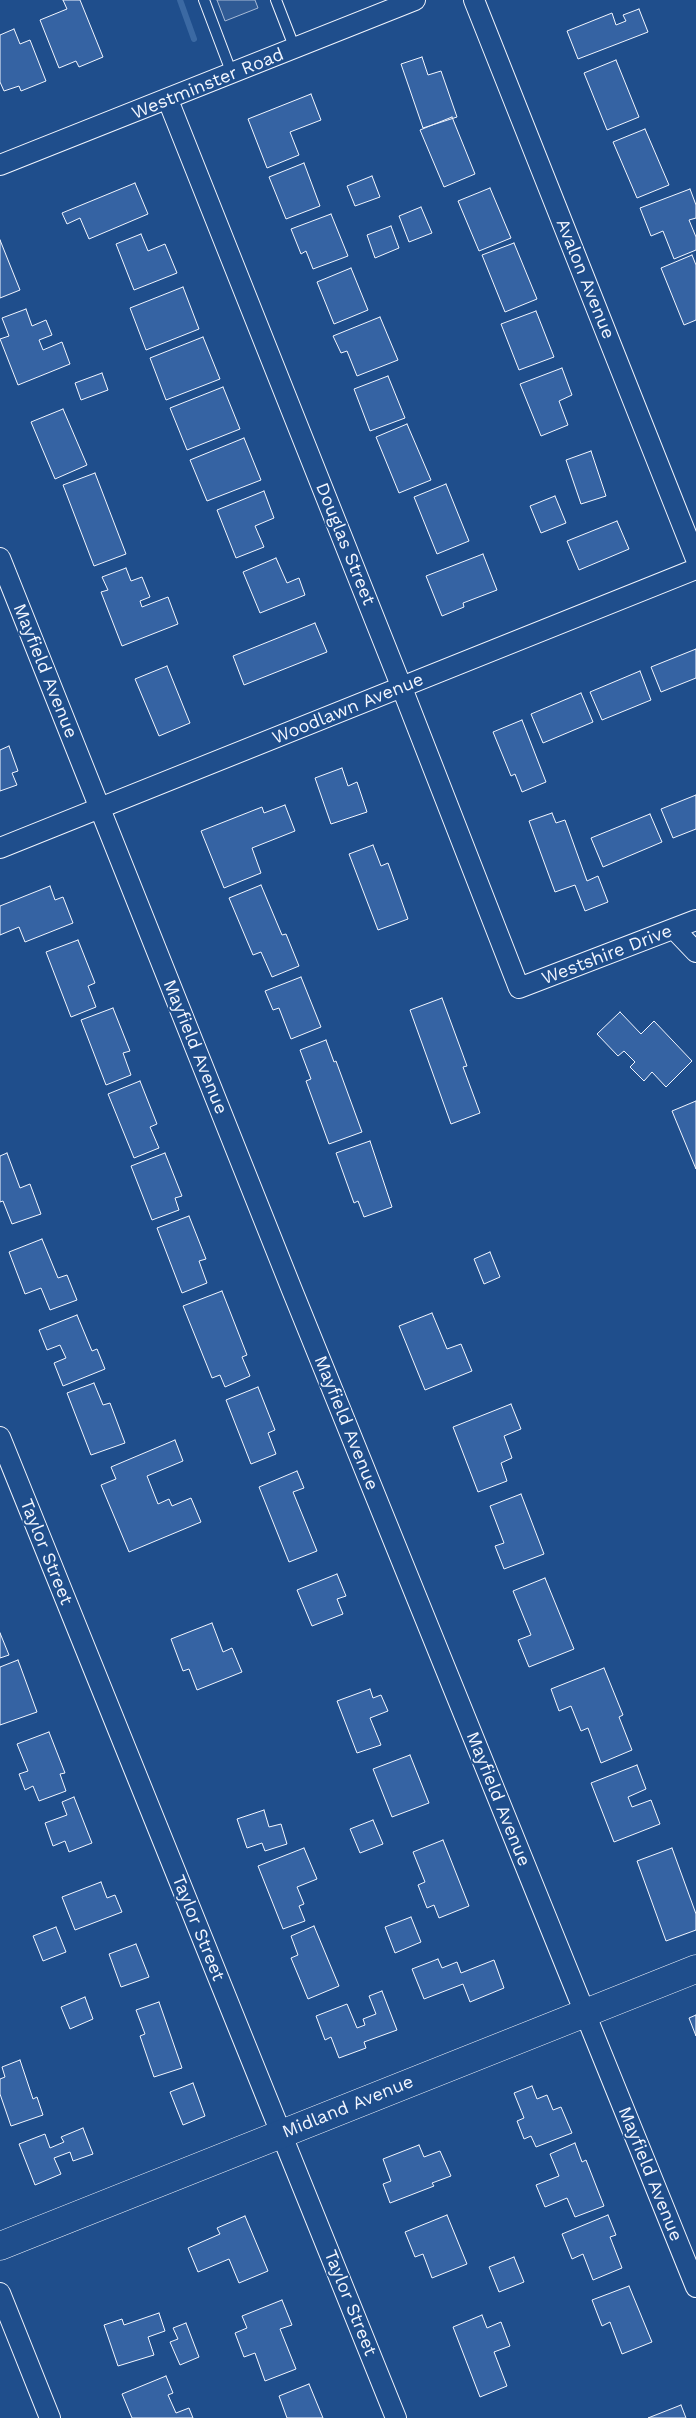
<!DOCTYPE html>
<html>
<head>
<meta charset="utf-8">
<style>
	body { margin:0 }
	canvas { display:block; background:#1f4e8c }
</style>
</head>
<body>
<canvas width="696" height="2418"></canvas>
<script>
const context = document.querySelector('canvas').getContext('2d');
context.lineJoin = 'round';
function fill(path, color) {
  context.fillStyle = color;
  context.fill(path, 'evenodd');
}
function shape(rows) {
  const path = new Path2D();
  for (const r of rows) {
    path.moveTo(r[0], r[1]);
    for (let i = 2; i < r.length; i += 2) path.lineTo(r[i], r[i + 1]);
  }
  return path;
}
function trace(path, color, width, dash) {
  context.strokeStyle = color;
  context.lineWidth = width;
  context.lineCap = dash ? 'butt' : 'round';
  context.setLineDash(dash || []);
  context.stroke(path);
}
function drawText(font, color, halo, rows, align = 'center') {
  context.font = font + ' "Work Sans",sans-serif';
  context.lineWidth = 4;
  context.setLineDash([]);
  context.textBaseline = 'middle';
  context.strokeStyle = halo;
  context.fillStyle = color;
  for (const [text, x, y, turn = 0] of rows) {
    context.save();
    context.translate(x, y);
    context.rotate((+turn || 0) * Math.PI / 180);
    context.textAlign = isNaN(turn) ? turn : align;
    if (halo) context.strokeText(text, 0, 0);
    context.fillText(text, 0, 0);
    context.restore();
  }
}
const parking = shape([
	[217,0,255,0,258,8,225,21,217,0]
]);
const stream = shape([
	[180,0,194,39]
]);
const building = shape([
	[63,0,80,0,103,57,79,67,76,61,59,68,40,20,67,9,63,0],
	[639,9,648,32,578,59,567,31,612,13,616,25,626,21,623,15,639,9],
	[14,29,20,44,30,40,46,81,21,91,19,86,4,91,0,82,0,35,14,29],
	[422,57,428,75,441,71,457,117,423,128,401,64,422,57],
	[616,60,639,117,607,130,584,73,616,60],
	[311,94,321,120,290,132,299,155,267,168,248,119,311,94],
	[452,117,475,174,444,187,420,130,452,117],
	[645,129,669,185,637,198,613,142,645,129],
	[304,163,320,206,286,219,269,177,304,163],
	[372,176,380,197,355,206,347,186,372,176],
	[135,183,148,214,89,239,80,218,67,224,62,213,135,183],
	[490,188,511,238,479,251,458,201,490,188],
	[690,189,696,205,696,218,689,220,696,237,696,250,674,259,663,231,651,236,640,208,690,189],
	[421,207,432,233,409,242,399,216,421,207],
	[331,214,348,256,313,269,306,251,301,254,291,229,331,214],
	[391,226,399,248,375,258,367,235,391,226],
	[141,234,148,251,165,244,177,273,134,290,116,244,141,234],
	[0,240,20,290,0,298,0,240],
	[514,243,537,299,505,312,482,255,514,243],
	[692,255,696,265,696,320,684,325,661,268,692,255],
	[351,268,368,310,334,324,317,282,351,268],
	[183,287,199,329,146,350,130,308,183,287],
	[26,309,32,326,46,320,52,335,39,340,43,350,62,342,70,364,18,385,0,339,9,336,2,318,26,309],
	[536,311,554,357,519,370,501,324,536,311],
	[380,317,398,360,357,376,347,351,341,353,333,336,380,317],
	[203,337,220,379,166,400,150,358,203,337],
	[562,368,572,395,559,401,568,425,541,436,520,384,562,368],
	[102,373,108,390,81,400,75,383,102,373],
	[388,376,405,418,370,431,354,389,388,376],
	[223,387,240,429,187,450,170,408,223,387],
	[63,409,87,465,55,479,31,422,63,409],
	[407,424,431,480,399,493,376,437,407,424],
	[244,438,261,480,207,501,190,460,244,438],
	[591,451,606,496,581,504,566,460,591,451],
	[95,473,126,554,94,566,63,485,95,473],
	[446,484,469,541,437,554,414,497,446,484],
	[264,491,274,518,255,526,264,547,236,558,217,510,264,491],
	[555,496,566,523,541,533,530,506,555,496],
	[617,521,629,549,579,570,567,541,617,521],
	[483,554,497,590,463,603,464,607,442,616,426,576,483,554],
	[276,558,287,583,299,578,305,595,260,613,243,572,276,558],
	[126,568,131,581,142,577,150,597,140,601,142,607,168,597,178,624,122,646,101,592,108,590,102,577,126,568],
	[315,623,327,652,244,685,233,656,315,623],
	[696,649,696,678,661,692,651,667,696,649],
	[167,666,190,723,159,736,135,679,167,666],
	[640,671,651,700,602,720,590,692,640,671],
	[581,693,593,722,543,743,531,714,581,693],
	[522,720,546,782,522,792,515,774,511,776,493,732,522,720],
	[9,746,18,771,12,773,17,785,0,791,0,750,9,746],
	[342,768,348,786,357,782,367,812,331,824,315,778,342,768],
	[696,795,696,829,673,838,661,809,696,795],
	[285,805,295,831,252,848,261,873,224,888,201,831,262,807,264,813,285,805],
	[552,813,556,823,565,820,587,881,598,876,608,902,585,911,575,885,555,892,529,821,552,813],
	[650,814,662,842,603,867,591,838,650,814],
	[373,845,381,866,388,863,408,919,378,930,349,854,373,845],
	[261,885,282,935,286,934,299,966,272,977,261,952,253,955,229,898,261,885],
	[50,886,55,900,63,897,73,923,25,942,19,927,0,935,0,906,50,886],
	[78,940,95,983,88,986,96,1007,71,1017,46,952,78,940],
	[301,977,321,1027,291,1039,279,1008,273,1010,265,991,301,977],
	[442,998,467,1066,463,1067,480,1113,451,1124,410,1010,442,998],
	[113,1008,130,1051,123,1053,131,1075,106,1085,81,1020,113,1008],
	[620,1012,641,1034,654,1021,692,1061,666,1087,652,1072,644,1081,630,1067,635,1062,624,1051,618,1056,597,1034,620,1012],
	[326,1040,334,1062,336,1061,362,1132,329,1144,306,1081,311,1079,300,1050,326,1040],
	[140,1081,157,1124,150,1127,159,1148,134,1158,108,1094,140,1081],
	[696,1101,696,1169,672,1111,696,1101],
	[370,1141,392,1207,364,1217,358,1201,354,1203,336,1153,370,1141],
	[7,1153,20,1188,30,1184,41,1214,12,1224,3,1201,0,1202,0,1156,7,1153],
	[165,1153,182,1196,175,1198,179,1210,152,1220,131,1166,165,1153],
	[189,1216,206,1259,199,1261,207,1283,182,1293,157,1228,189,1216],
	[42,1239,58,1278,67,1275,77,1300,50,1310,41,1288,25,1294,9,1252,42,1239],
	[490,1252,500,1277,484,1284,474,1259,490,1252],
	[222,1291,247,1355,242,1357,250,1376,225,1387,220,1375,212,1378,183,1306,222,1291],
	[432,1313,447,1349,461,1344,472,1371,425,1390,399,1326,432,1313],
	[77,1315,92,1351,97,1349,105,1369,63,1386,54,1363,66,1358,60,1345,47,1350,39,1330,77,1315],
	[94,1383,103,1405,110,1403,125,1443,91,1455,67,1393,94,1383],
	[258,1387,275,1430,268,1433,276,1454,251,1464,226,1400,258,1387],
	[511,1404,521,1429,504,1436,512,1458,501,1463,507,1481,478,1492,453,1427,511,1404],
	[175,1440,183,1461,147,1476,158,1504,169,1499,172,1506,191,1498,201,1522,129,1552,101,1485,116,1479,111,1467,175,1440],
	[297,1471,304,1488,293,1492,317,1551,289,1562,259,1487,297,1471],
	[521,1494,544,1554,504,1569,495,1546,504,1543,490,1506,521,1494],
	[337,1574,346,1596,337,1599,343,1614,312,1626,297,1590,337,1574],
	[545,1578,574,1649,529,1667,518,1640,531,1635,513,1591,545,1578],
	[212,1623,223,1652,232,1648,242,1672,197,1690,189,1669,183,1671,171,1639,212,1623],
	[0,1633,9,1655,0,1658,0,1633],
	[18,1660,37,1712,0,1725,0,1667,18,1660],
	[604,1668,623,1715,619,1717,632,1750,601,1763,588,1728,581,1731,571,1706,559,1711,551,1689,604,1668],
	[370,1689,373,1698,381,1695,388,1711,370,1718,381,1745,357,1753,337,1701,370,1689],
	[49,1732,65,1773,60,1774,66,1791,39,1801,33,1786,25,1790,19,1774,28,1771,17,1744,49,1732],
	[410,1755,429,1803,392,1817,373,1769,410,1755],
	[637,1765,646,1789,628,1797,632,1807,651,1800,660,1824,614,1842,591,1783,637,1765],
	[74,1797,92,1843,69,1852,65,1841,53,1846,45,1823,67,1815,62,1802,74,1797],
	[264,1810,269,1827,281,1824,287,1844,265,1851,262,1843,247,1848,237,1819,264,1810],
	[373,1820,383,1844,360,1853,350,1829,373,1820],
	[443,1840,469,1906,439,1918,434,1905,427,1908,418,1885,425,1882,413,1852,443,1840],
	[304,1848,317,1879,297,1887,304,1904,299,1906,305,1921,283,1929,258,1866,304,1848],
	[672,1848,696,1914,696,1930,666,1941,637,1861,672,1848],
	[101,1882,107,1898,115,1895,122,1912,75,1930,62,1897,101,1882],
	[411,1917,421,1942,395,1953,385,1927,411,1917],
	[314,1926,339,1986,308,1999,291,1958,298,1955,291,1936,314,1926],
	[56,1927,66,1952,43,1961,33,1936,56,1927],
	[136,1944,149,1977,121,1987,109,1954,136,1944],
	[438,1959,442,1968,457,1962,461,1973,494,1960,504,1988,470,2002,463,1984,424,1999,412,1969,438,1959],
	[382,1991,397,2030,364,2042,366,2048,339,2058,331,2037,325,2040,316,2016,347,2004,357,2028,365,2025,363,2019,376,2014,369,1996,382,1991],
	[85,1997,93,2019,70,2029,61,2007,85,1997],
	[159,2002,182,2068,154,2077,140,2036,145,2034,136,2010,159,2002],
	[696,2015,696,2036,689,2018,696,2015],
	[20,2060,33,2099,37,2097,43,2115,11,2126,0,2094,0,2079,5,2077,2,2067,20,2060],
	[193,2083,205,2116,183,2125,170,2092,193,2083],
	[532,2086,537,2099,547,2095,553,2110,561,2107,572,2133,536,2147,531,2136,524,2139,517,2121,524,2118,514,2093,532,2086],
	[83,2128,93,2154,73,2161,70,2152,54,2158,61,2174,35,2185,19,2144,45,2134,50,2148,64,2142,61,2137,83,2128],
	[575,2143,582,2162,586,2160,604,2206,575,2217,567,2198,545,2207,536,2185,559,2176,550,2154,575,2143],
	[419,2145,424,2157,440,2151,451,2176,432,2183,434,2186,390,2203,383,2184,391,2181,383,2159,419,2145],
	[447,2215,467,2264,432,2278,423,2254,415,2257,405,2232,447,2215],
	[608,2215,616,2235,610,2237,622,2268,593,2280,583,2254,572,2259,562,2234,608,2215],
	[245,2216,268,2271,239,2283,229,2259,198,2272,188,2248,220,2234,217,2228,245,2216],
	[514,2257,524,2282,499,2292,489,2267,514,2257],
	[629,2286,652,2342,622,2354,610,2322,602,2326,592,2300,629,2286],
	[282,2300,292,2325,280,2329,296,2369,265,2381,255,2353,244,2357,235,2333,247,2328,242,2316,282,2300],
	[159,2313,165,2331,148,2337,154,2355,118,2366,104,2325,122,2319,124,2325,159,2313],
	[482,2315,487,2328,501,2322,510,2346,494,2352,507,2386,480,2397,453,2327,482,2315],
	[186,2323,199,2357,180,2365,170,2342,178,2339,173,2328,186,2323],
	[166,2376,173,2393,168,2395,176,2413,189,2408,193,2418,132,2418,122,2394,166,2376],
	[309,2384,323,2418,287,2418,279,2396,309,2384],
	[681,2405,686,2418,648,2418,681,2405]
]);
const service = shape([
	[204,0,232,74],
	[276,0,295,49]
]);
const minor = shape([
	[474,0,696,559],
	[168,100,402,688,519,988,696,920],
	[0,165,415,0],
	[0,558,292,1290,696,2287],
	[0,848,696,569],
	[674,929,696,952],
	[0,1437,396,2418],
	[0,2293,50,2418]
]);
const secondary = shape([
	[0,2246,696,1969]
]);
const streetNames = [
	["Westminster Road",208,84,-22],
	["Avalon Avenue",585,279,68],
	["Douglas Street",345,544,68],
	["Mayfield Avenue",45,671,68],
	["Woodlawn Avenue",348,709,-22],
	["Westshire Drive",607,955,-21],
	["Mayfield Avenue",195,1047,68],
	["Mayfield Avenue",346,1423,68],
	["Taylor Street",46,1552,68],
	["Mayfield Avenue",498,1799,68],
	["Taylor Street",198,1928,68],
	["Midland Avenue",348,2107,-22],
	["Mayfield Avenue",650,2174,68],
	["Taylor Street",350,2303,68]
];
fill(parking, '#305b95');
trace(parking, '#a8bbd7', 1);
trace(stream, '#3b69a3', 6);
fill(building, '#3563a3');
trace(building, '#f2f6ff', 1);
trace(service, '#f2f6ff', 12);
trace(minor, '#f2f6ff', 22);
trace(secondary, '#f2f6ff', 29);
trace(service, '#1f4e8c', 10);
trace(minor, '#1f4e8c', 20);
trace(secondary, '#1f4e8c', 28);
drawText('18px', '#f2f6ff', '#1f4e8c', streetNames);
</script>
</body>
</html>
